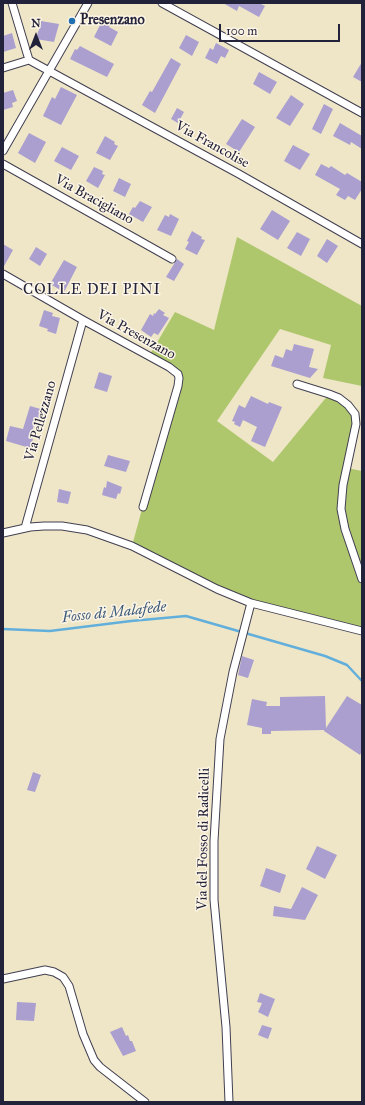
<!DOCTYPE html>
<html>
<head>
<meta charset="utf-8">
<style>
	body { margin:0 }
	#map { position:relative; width:365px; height:1105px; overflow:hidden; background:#efe6c8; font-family:"IM FELL Great Primer",serif }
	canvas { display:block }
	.frame { position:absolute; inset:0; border:4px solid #22223b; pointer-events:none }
	.north { position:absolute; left:16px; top:16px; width:40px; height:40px; -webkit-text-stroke:3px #fcf5e5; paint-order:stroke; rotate:0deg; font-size:11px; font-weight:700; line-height:16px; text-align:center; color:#22223b }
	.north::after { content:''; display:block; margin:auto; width:14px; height:18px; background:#22223b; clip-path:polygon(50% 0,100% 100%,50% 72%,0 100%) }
	.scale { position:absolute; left:219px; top:24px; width:121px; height:18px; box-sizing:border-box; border:2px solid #22223b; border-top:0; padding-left:5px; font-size:12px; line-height:14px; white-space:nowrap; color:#22223b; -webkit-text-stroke:3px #fcf5e5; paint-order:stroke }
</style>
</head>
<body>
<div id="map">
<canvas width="365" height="1105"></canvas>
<div class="frame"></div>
<div class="north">N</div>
<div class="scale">100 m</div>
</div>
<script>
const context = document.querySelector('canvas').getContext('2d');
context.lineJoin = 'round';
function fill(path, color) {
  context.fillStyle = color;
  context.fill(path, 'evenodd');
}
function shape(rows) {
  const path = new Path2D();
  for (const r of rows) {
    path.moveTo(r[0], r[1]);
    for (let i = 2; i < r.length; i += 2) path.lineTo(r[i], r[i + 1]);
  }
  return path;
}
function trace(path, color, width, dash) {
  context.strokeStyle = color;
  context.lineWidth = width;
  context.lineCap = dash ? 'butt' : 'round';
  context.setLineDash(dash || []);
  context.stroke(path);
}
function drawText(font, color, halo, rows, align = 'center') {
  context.font = font + ' "IM FELL Great Primer",serif';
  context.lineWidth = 3;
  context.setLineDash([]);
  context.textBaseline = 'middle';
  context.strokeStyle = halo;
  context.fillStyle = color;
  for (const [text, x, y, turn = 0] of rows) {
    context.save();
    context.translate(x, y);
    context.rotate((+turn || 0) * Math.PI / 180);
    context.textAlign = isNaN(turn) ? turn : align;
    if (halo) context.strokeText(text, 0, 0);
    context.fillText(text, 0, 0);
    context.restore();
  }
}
const green = shape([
	[237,237,362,306,362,386,323,378,331,345,280,329,217,421,273,462,329,394,352,410,356,424,347,468,362,471,362,631,251,603,132,546,178,376,149,356,175,312,214,330]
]);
const stream = shape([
	[3,629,50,631,131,621,186,616,325,656,347,665,362,681]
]);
const building = shape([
	[223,3,259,3,265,6,259,17,239,6,237,11],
	[41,21,59,24,54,42,36,39],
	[102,21,110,25,109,27,118,32,111,46,94,37],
	[12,33,16,48,3,52,3,36],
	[186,35,199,42,192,56,179,48],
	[216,43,229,50,225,58,221,56,217,64,205,58,210,48,213,50],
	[80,46,114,64,107,77,70,59,75,49,77,50],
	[171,58,181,64,155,113,142,105,150,91,152,92],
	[362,62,362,82,353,77],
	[259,72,277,82,270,94,253,84],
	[61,87,77,95,61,125,43,116,52,97,55,99],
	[13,90,17,101,12,103,13,107,3,110,3,93],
	[291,95,304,104,290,126,276,118],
	[324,104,333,109,321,134,312,129],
	[177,108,184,112,178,123,171,119],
	[242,119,255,127,239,152,226,144],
	[340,123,362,136,362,149,351,142,350,145,333,136],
	[29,133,46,142,35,163,18,153],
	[105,136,115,142,114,144,118,146,110,160,96,153],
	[293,145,310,154,300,170,284,161],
	[62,147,79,156,71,170,54,161],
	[321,164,329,168,331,166,345,175,347,173,362,182,362,189,355,200,348,196,345,200,336,195,340,189,315,175],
	[94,167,103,171,102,174,105,175,98,188,86,181],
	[119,178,131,184,125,197,113,191],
	[140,201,152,207,143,222,129,214,133,207,135,208],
	[272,210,290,221,278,240,260,229],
	[170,214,179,219,171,236,157,230,165,215,169,217],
	[192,231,202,237,201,239,205,240,197,255,185,249,189,242,187,241],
	[297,232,310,239,301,256,287,248],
	[327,239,338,246,327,263,317,256],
	[3,244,13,250,3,268],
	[36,247,47,254,40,266,29,259],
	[177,259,184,264,174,281,166,277],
	[64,260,77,267,64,292,50,284],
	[159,309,165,313,163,315,169,318,158,335,154,333,151,337,141,330,150,314,153,316,154,313,155,314],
	[44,310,53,313,52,316,60,318,56,334,47,331,48,329,39,326],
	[294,344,314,349,309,367,318,369,310,378,271,366,275,355,283,358,286,349,292,351],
	[99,372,112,376,107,392,94,388],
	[251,396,268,404,269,402,282,407,265,447,251,441,257,427,243,420,240,427,234,424,235,422,232,421,239,405,245,408],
	[30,406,44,410,40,424,35,422,30,438,33,439,30,448,6,441,10,426,23,429],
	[108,455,130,461,126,472,104,466],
	[107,481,122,487,120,494,118,493,116,499,102,495,104,487,106,488],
	[59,489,71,492,68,504,57,502],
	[242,656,254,660,248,678,238,675],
	[325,696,326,728,347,696,362,705,362,751,360,755,324,731,324,730,271,731,271,734,262,734,262,728,247,725,252,699,267,702,266,706,280,706,280,697],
	[33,772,41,775,35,792,27,790],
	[317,846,337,855,325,879,306,869],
	[266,868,286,875,280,893,260,886],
	[302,887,318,895,305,920,273,916,274,906,291,909],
	[260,993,275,999,268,1017,258,1012,262,1003,257,1002],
	[17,1002,36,1003,34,1021,16,1020],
	[262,1025,272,1028,268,1039,258,1035],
	[122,1027,126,1036,128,1035,130,1041,132,1041,136,1051,123,1056,110,1032]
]);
const street = shape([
	[12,3,29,60],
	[162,3,362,113],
	[3,68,29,60,239,174,362,244],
	[3,151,88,3],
	[3,164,172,259],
	[3,274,83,320,169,367,178,374,179,378,178,386,143,507],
	[297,384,329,394,339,398,348,405,355,414,356,424,343,485,341,509,345,529,362,579],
	[25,528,83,320],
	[3,533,30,527,44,526,62,526,87,530,132,546,217,589,251,603,362,631],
	[3,979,45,970,54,972,63,977,69,986,83,1034,94,1060,100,1067,145,1102],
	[229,1102,226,1027,214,900,214,841,220,739,233,672,251,603]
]);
const markers = [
	[72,21,4,"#1f6fb2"]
];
const poiNames = [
	["Presenzano",80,21]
];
const streetNames = [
	["Via Francolise",212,145,29],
	["Via Bracigliano",94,200,29],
	["Via Presenzano",136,335,29],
	["Via Pellezzano",41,421,-74],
	["Via del Fosso di Radicelli",204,839,-89]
];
const neighbourhoodNames = [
	["COLLE DEI PINI",92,290]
];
const waterNames = [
	["Fosso di Malafede",114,613,-6]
];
fill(green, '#afc76c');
trace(stream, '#62afdb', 2.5);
fill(building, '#aa9fcf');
trace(street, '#413f50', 9);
trace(street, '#fff', 7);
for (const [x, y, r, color] of markers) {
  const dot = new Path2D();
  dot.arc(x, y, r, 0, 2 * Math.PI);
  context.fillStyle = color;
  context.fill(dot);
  trace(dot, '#fcf5e5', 1.5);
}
drawText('bold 14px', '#22223b', '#fcf5e5', poiNames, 'left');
drawText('14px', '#22223b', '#fcf5e5', streetNames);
context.letterSpacing = '1px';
drawText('15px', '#22223b', '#fcf5e5', neighbourhoodNames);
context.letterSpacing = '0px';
drawText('italic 15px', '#3c5a7b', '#fcf5e5', waterNames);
</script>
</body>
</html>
